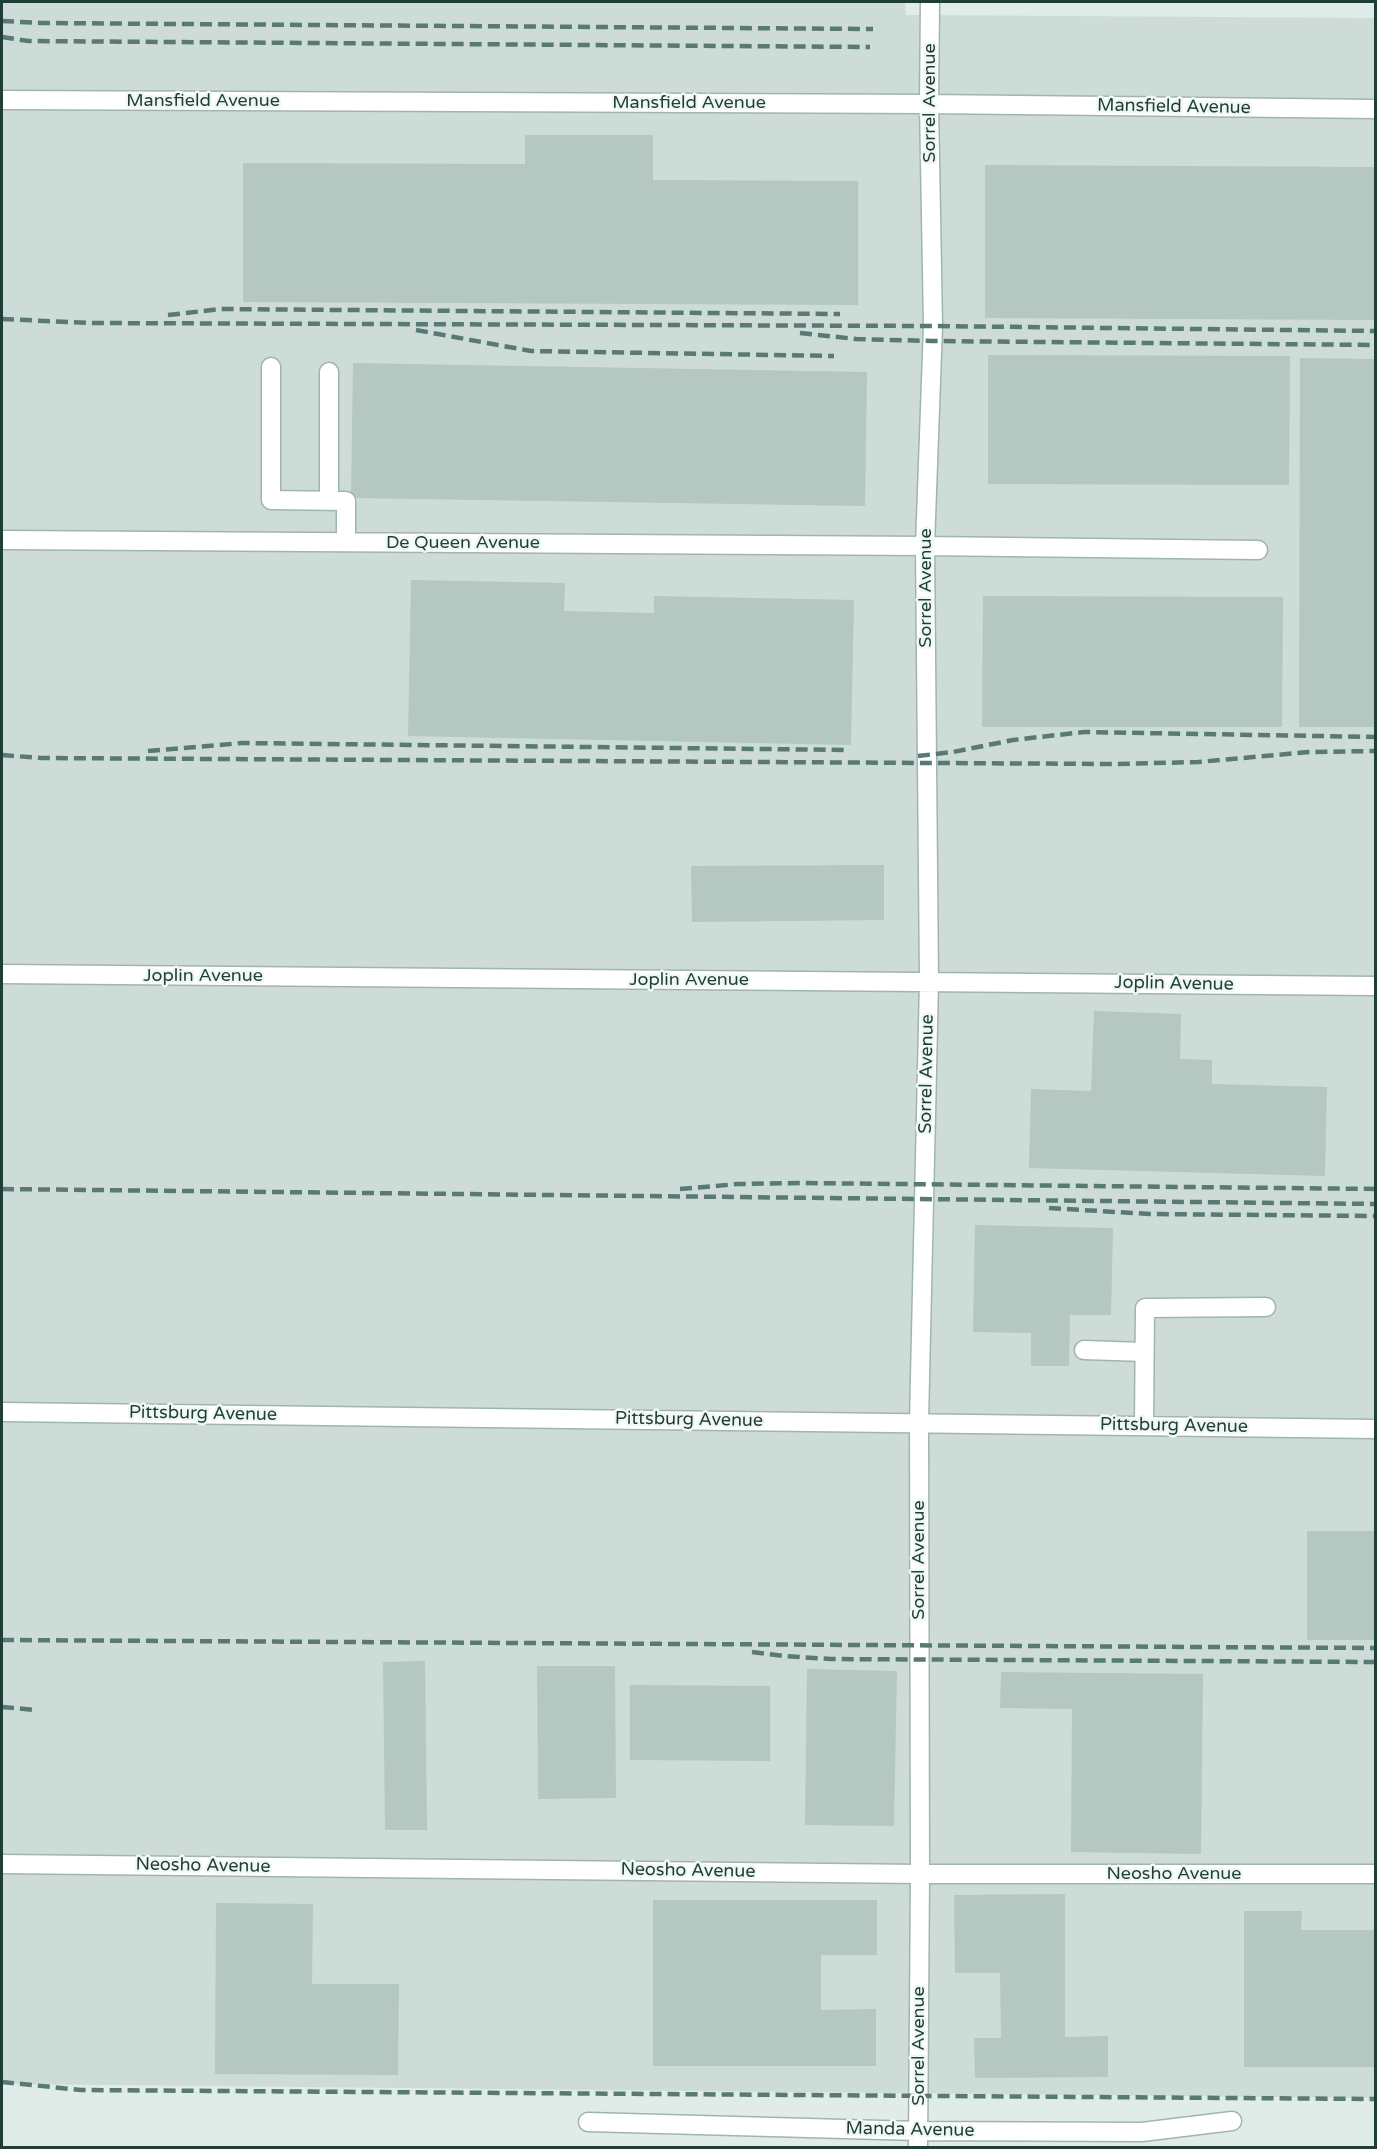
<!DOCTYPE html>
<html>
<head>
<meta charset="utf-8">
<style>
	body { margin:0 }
	#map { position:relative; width:1377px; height:2149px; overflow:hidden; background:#dfece8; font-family:"Varela Round",sans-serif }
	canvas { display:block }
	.frame { position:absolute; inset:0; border:3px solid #1f3d39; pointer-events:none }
</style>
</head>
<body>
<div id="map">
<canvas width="1377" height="2149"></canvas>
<div class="frame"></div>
</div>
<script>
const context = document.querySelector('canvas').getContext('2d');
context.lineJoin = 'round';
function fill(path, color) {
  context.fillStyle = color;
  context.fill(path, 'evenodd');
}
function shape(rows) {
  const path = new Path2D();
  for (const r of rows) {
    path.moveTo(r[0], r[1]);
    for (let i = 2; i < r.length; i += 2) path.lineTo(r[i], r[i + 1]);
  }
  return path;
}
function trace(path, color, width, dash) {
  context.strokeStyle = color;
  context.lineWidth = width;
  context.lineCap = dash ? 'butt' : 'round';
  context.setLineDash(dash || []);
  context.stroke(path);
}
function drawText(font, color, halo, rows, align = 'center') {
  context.font = font + ' "Varela Round",sans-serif';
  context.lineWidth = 5;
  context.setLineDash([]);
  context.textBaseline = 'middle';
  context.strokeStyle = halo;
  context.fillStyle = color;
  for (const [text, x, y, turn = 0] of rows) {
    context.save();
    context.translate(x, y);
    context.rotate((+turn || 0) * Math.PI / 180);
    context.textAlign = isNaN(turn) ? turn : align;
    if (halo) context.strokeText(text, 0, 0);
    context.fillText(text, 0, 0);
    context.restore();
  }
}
const built = shape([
	[2,2,905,2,906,15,1375,18,1375,2098,14,2084,2,2080]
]);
const building = shape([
	[525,135,653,135,653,180,858,181,858,305,243,302,243,163,525,164],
	[985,165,1376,167,1376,320,985,318],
	[988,355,1290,356,1289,485,988,484],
	[1300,358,1376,359,1375,727,1299,727],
	[353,363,867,372,865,506,351,498],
	[411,580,565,583,564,611,654,613,654,596,854,600,851,745,408,736],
	[983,596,1283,597,1282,727,982,727],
	[884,865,884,920,692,922,691,866],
	[1094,1011,1181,1014,1180,1059,1212,1060,1212,1084,1327,1087,1325,1176,1029,1168,1031,1089,1091,1091],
	[975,1225,1113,1228,1111,1315,1070,1315,1069,1366,1031,1366,1031,1333,973,1332],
	[1307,1531,1376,1531,1376,1640,1307,1640],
	[425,1661,427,1830,385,1830,383,1662],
	[537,1666,615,1666,616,1798,538,1799],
	[807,1669,897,1671,894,1826,805,1825],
	[1001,1672,1203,1674,1201,1854,1071,1852,1072,1709,1000,1708],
	[630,1685,770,1686,770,1761,630,1760],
	[1065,1894,1065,2037,1108,2036,1108,2077,975,2078,974,2038,1001,2038,1000,1973,955,1973,954,1895],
	[653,1900,877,1900,877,1955,821,1955,821,2010,876,2009,876,2066,653,2066],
	[216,1903,313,1904,312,1984,399,1984,398,2075,215,2074],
	[1244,1911,1302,1911,1301,1930,1376,1930,1376,2067,1244,2067]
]);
const minor = shape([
	[2,100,929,104,1376,109],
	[271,367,271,500,346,501,346,542],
	[329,501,329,372],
	[2,540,925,546,1258,550],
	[2,974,1376,986],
	[1084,1350,1144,1352],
	[2,1412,1376,1429],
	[1144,1425,1145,1308,1266,1307],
	[2,1864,920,1874,1376,1874],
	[588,2122,918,2131,1142,2132,1232,2121],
	[918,2148,920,1874,919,1422,929,982,925,546,933,326,929,104,930,2]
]);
const rail = shape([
	[2,21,41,23,873,29],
	[2,37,28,41,870,47],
	[168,315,221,309,840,314],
	[2,319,90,323,933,326,1376,331],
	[416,330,531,351,834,356],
	[800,333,856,339,932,341,1376,345],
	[148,751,242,743,849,750],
	[2,755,41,758,1115,764,1198,762,1309,752,1376,751],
	[918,756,953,752,1013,740,1084,732,1376,737],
	[2,1189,1376,1204],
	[680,1189,738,1184,805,1183,1376,1189],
	[1049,1208,1150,1214,1376,1216],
	[2,1640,1376,1648],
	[752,1652,784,1656,830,1659,1376,1662],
	[2,1707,36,1710],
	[2,2082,81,2090,1376,2099]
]);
const streetNames = [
	["Mansfield Avenue",203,101],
	["Mansfield Avenue",689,103],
	["Sorrel Avenue",930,103,-90],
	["Mansfield Avenue",1174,107,1],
	["De Queen Avenue",463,543],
	["Sorrel Avenue",926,588,-90],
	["Joplin Avenue",203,976],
	["Joplin Avenue",689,980],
	["Joplin Avenue",1174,984,1],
	["Sorrel Avenue",927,1074,-89],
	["Pittsburg Avenue",203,1414,1],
	["Pittsburg Avenue",689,1420,1],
	["Pittsburg Avenue",1174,1426,1],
	["Sorrel Avenue",919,1560,-90],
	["Neosho Avenue",203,1866,1],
	["Neosho Avenue",688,1871,1],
	["Neosho Avenue",1174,1874],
	["Sorrel Avenue",919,2046,-90],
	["Manda Avenue",910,2130,1]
];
fill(built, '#cddcd7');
fill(building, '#b4c7c1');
trace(minor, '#a2b4b0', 21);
trace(minor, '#fff', 18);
trace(rail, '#597974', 4.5, [12, 6]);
drawText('18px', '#1f3d39', '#f0f8f5', streetNames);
</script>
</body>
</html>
